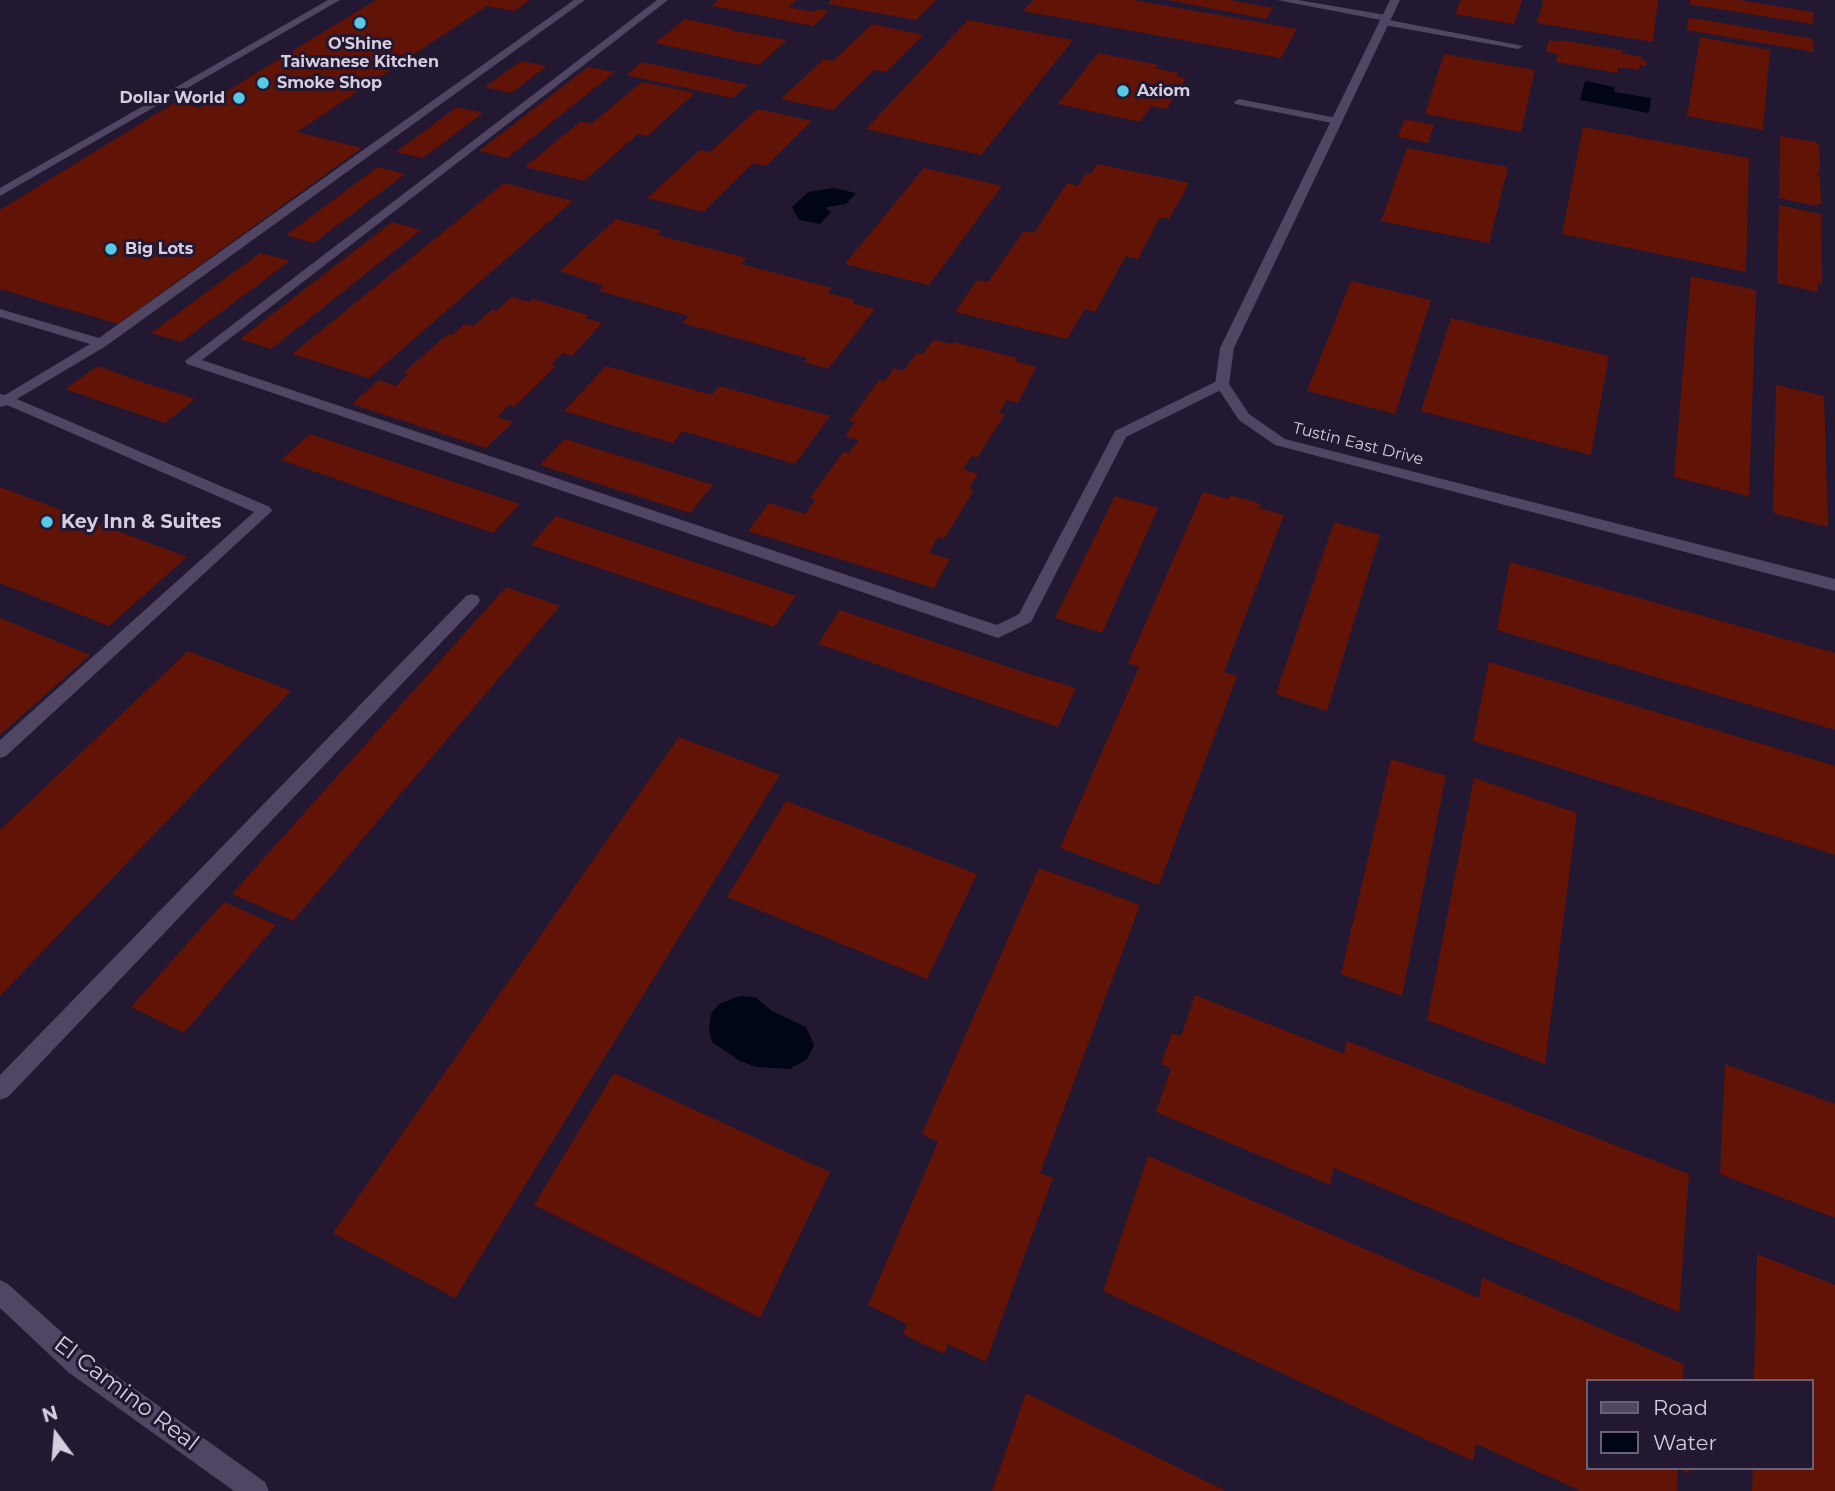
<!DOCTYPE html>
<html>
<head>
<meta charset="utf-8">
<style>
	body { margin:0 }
	#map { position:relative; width:1835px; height:1491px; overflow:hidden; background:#231831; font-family:Montserrat,sans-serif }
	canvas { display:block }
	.legend { position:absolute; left:1586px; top:1379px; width:228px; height:91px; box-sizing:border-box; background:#231831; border:2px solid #6a6177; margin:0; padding:9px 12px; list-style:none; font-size:21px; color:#d4cedf }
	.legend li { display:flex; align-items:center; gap:14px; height:35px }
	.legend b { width:35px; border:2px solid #6a6177 }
	.north { position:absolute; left:21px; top:1400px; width:70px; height:70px; -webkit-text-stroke:5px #231831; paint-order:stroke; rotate:344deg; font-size:19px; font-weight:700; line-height:28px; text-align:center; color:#d4cedf }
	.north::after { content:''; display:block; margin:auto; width:24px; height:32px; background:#d4cedf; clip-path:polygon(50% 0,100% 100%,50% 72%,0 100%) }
</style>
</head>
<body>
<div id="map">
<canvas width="1835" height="1491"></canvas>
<ul class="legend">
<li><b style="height:9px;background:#504562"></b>Road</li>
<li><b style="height:19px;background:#000616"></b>Water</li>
</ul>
<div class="north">N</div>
</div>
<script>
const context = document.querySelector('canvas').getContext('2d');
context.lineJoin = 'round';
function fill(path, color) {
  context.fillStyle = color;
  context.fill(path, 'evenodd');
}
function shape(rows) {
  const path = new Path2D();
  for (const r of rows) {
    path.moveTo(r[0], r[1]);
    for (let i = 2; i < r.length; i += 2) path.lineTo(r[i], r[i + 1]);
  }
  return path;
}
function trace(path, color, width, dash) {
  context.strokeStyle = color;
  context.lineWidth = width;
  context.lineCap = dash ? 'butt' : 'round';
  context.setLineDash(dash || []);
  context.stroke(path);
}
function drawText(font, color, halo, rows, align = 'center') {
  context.font = font + ' Montserrat,sans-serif';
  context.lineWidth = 6;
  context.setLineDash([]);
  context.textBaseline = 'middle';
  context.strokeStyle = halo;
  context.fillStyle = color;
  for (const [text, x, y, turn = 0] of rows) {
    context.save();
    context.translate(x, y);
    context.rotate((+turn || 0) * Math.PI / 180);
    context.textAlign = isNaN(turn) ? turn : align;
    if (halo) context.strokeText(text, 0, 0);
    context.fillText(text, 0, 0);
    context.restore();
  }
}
const water = shape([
	[1585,81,1615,87,1614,92,1651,98,1649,113,1580,100],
	[834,188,856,193,846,204,827,207,826,209,831,212,820,224,799,220,792,207,808,192],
	[740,996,755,997,772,1011,806,1027,814,1045,807,1059,790,1069,757,1067,740,1061,712,1042,709,1031,711,1014,719,1004]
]);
const building = shape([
	[376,0,530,0,514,11,487,6,297,132,362,148,118,324,0,289,0,210,179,100,199,108],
	[718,0,797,0,788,7,814,12,817,9,829,11,813,26,712,6],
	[831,0,936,0,916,20,828,4],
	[1033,0,1133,0,1297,29,1281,58,1023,11],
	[1168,0,1230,0,1273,8,1266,19],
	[1461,0,1522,0,1514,24,1455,14],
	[1543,0,1658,0,1653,42,1537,23],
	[1690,0,1739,0,1813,12,1813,24,1693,5,1690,4],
	[1693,18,1809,38,1813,40,1814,52,1687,30,1688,19],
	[685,19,733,29,731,30,787,40,759,65,655,43],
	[968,20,1073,40,981,155,866,129],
	[872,24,923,35,886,72,874,70,833,110,781,99,824,59,833,61],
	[1700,37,1770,50,1763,130,1687,116],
	[1549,40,1561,42,1561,40,1622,50,1621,53,1642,57,1641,60,1647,61,1646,66,1640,65,1639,70,1618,67,1617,73,1556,62,1558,54,1546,52],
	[1098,53,1159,65,1155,68,1179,73,1176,76,1186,78,1167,109,1151,106,1140,122,1058,104],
	[1444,54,1535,70,1521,132,1425,114],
	[521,61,547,66,511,93,485,87],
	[642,62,748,85,732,98,626,75],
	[588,67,615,72,507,158,479,151],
	[642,82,695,93,647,136,638,134,584,181,525,167,581,121,591,124],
	[457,107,483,113,423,158,396,152],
	[758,109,812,121,766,166,753,163,703,212,647,198,700,150,710,152],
	[1405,119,1434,125,1428,143,1398,137],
	[1583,127,1749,158,1746,272,1562,234],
	[1780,136,1816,142,1819,145,1820,172,1817,171,1817,175,1820,176,1821,204,1817,204,1817,206,1779,198],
	[1407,148,1508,167,1489,243,1381,221],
	[1097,164,1189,183,1169,219,1160,217,1138,259,1126,256,1095,312,1085,309,1067,339,955,312,977,280,988,282,1024,231,1034,233,1067,183,1078,186,1086,173,1091,174],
	[378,167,405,174,314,243,286,235],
	[924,168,1002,186,929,285,845,264],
	[504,183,573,201,369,378,292,354],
	[1779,205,1821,214,1822,284,1818,283,1818,292,1777,283],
	[616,219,662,231,657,235,747,258,741,264,832,288,828,293,855,300,852,303,875,309,828,369,804,362,807,358,682,323,689,316,599,291,604,286,560,271],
	[392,222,421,230,271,349,240,339],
	[260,253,290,261,181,342,151,333],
	[1691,276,1756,290,1749,496,1674,477],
	[1351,281,1431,300,1395,414,1307,391],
	[512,297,529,302,532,299,588,315,585,318,602,323,572,356,563,353,551,365,556,366,514,407,509,405,497,417,513,422,486,448,352,404,379,380,396,386,408,374,404,372,448,334,452,335,465,324,473,326,492,310,496,311],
	[1451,318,1609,356,1591,455,1421,411],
	[933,340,952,344,955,342,1017,358,1015,361,1036,367,1018,403,1007,400,999,413,1005,414,977,458,972,456,963,469,978,474,969,488,974,490,944,539,938,537,929,553,950,559,934,588,748,531,769,503,805,514,815,500,810,498,843,452,849,453,859,440,845,436,855,422,849,421,879,380,885,381,894,368,903,371,917,353,923,354],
	[98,366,133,379,195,399,165,423,65,389],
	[606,366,712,395,719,386,830,416,795,464,682,431,673,443,564,411],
	[1776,385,1824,396,1828,527,1773,513],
	[310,434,520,504,493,533,281,460],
	[565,439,713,485,690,513,540,465],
	[0,487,187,557,109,626,0,583],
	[1203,492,1228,499,1230,495,1261,504,1259,508,1284,515,1224,672,1237,676,1159,885,1060,848,1139,667,1128,663],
	[1115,496,1158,508,1102,633,1055,618],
	[556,516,796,596,774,627,531,545],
	[1334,522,1380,535,1327,711,1276,694],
	[1510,562,1835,653,1835,730,1497,630],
	[506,587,560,606,293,921,232,894],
	[840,610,1017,670,1076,688,1058,727,818,644],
	[0,618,90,655,0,735],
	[188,651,291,691,0,996,0,830],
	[1489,662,1835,766,1835,855,1473,741],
	[679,737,780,775,455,1298,333,1233],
	[1391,759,1446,776,1402,996,1341,974],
	[1474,778,1577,813,1545,1064,1427,1020],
	[786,801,977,874,927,979,727,897],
	[1039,868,1140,905,1040,1173,1053,1178,986,1362,948,1344,944,1354,903,1334,907,1324,868,1305,938,1142,922,1134],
	[224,902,276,925,184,1033,131,1007],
	[1195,995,1344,1054,1347,1041,1689,1174,1679,1312,1334,1168,1330,1185,1156,1112,1171,1068,1161,1064,1172,1033,1181,1036],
	[1725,1064,1835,1104,1835,1218,1720,1174],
	[614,1073,830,1172,760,1318,534,1205],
	[1148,1156,1479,1298,1482,1278,1684,1364,1683,1381,1588,1381,1588,1468,1689,1468,1689,1473,1678,1468,1677,1491,1581,1491,1476,1444,1473,1461,1103,1291],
	[1757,1254,1835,1285,1835,1491,1752,1491,1753,1468,1812,1468,1812,1381,1754,1381],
	[1026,1393,1226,1491,992,1491]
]);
const service = shape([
	[328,0,340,0,0,196,0,188,328,0],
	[574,0,585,0,106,346,17,399,270,507,272,511,6,756,0,758,0,740,254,512,7,405,0,407,0,394,5,395,90,344,0,317,0,309,99,338,574,0],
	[657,0,668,0,202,360,997,625,1019,614,1115,431,1217,381,1227,381,1227,387,1126,437,1031,622,998,638,187,364,185,361,657,0],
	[1277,0,1298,0,1386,15,1391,18,1389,20,1523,46,1518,49,1384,25,1379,22,1381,20,1277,0],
	[1239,99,1337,118,1342,121,1337,124,1235,104,1234,102,1239,99],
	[472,594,478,596,480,600,478,604,8,1097,0,1100,0,1075,466,596,472,594]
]);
const tertiary = shape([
	[1390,0,1400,0,1234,348,1229,384,1249,414,1285,439,1835,579,1835,591,1275,445,1239,420,1215,384,1220,348,1390,0]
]);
const secondary = shape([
	[0,1280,8,1284,86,1354,265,1482,269,1491,234,1491,68,1372,0,1308,0,1280]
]);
const markers = [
	[360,23,7,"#59c8e4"],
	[263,83,7,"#59c8e4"],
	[1123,91,7,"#59c8e4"],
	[239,98,7,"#59c8e4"],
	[111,249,7,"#59c8e4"],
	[47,522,7,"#59c8e4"]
];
const farPoinames = [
	["O'Shine",360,44,"center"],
	["Taiwanese Kitchen",360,62,"center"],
	["Smoke Shop",277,83],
	["Axiom",1137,91],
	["Dollar World",225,98,"right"],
	["Big Lots",125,249]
];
const farStreetnames = [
	["Tustin East Drive",1358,444,14]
];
const poiNames = [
	["Key Inn & Suites",61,522]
];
const nearStreetnames = [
	["El Camino Real",126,1394,37]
];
fill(water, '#000616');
fill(building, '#611306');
fill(service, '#504562');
fill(tertiary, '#504562');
fill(secondary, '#504562');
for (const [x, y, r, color] of markers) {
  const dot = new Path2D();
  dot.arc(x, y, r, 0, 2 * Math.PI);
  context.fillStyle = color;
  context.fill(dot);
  trace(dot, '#231831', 2.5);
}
drawText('bold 16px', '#d4cedf', '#231831', farPoinames, 'left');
drawText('16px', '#d4cedf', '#231831', farStreetnames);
drawText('bold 19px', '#d4cedf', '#231831', poiNames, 'left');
drawText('23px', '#d4cedf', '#231831', nearStreetnames);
</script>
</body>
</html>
